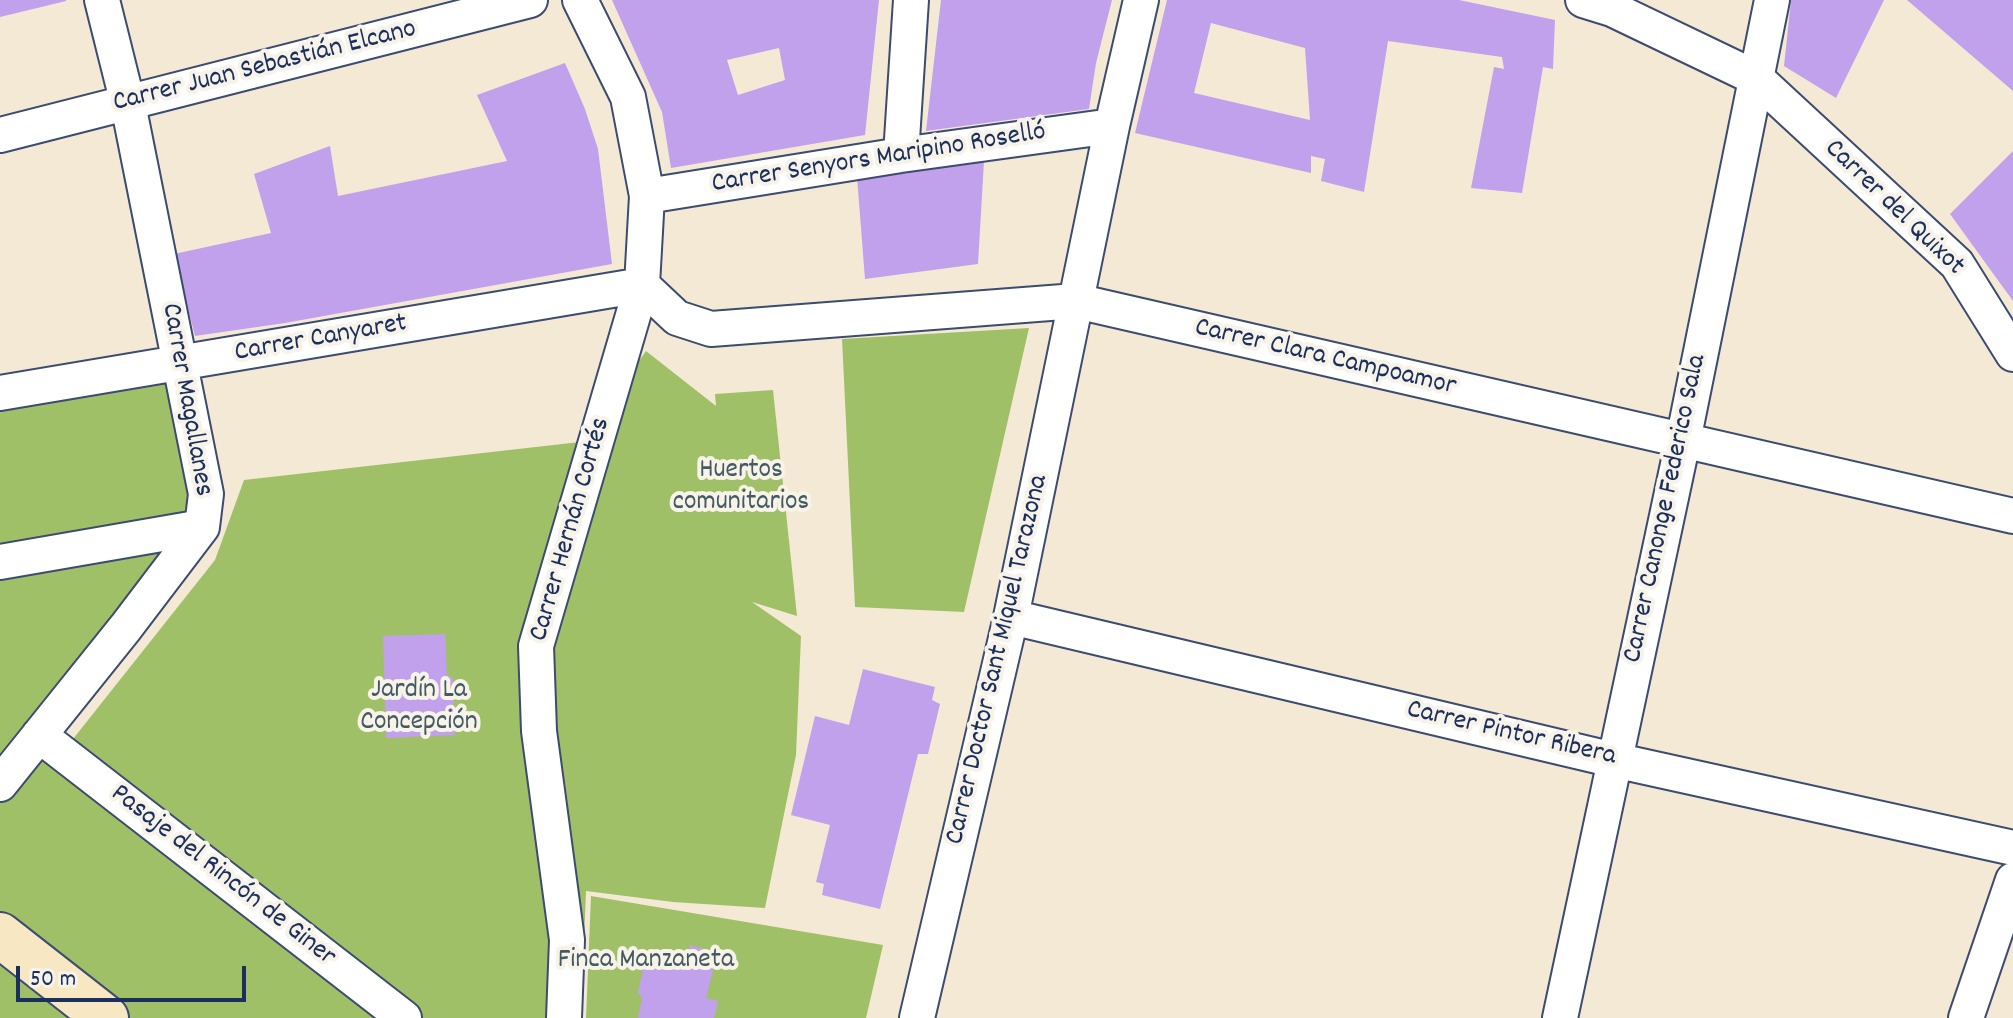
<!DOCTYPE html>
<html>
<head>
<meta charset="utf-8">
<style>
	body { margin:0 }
	#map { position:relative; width:2013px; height:1018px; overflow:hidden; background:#f4e9d5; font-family:Dekko,sans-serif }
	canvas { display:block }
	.scale { position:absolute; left:16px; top:966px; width:230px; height:36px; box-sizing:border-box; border:4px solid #1b2f5e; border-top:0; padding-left:10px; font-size:24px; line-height:28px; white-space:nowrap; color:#1b2f5e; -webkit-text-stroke:6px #f7f3e8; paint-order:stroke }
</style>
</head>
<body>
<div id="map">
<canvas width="2013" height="1018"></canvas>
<div class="scale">50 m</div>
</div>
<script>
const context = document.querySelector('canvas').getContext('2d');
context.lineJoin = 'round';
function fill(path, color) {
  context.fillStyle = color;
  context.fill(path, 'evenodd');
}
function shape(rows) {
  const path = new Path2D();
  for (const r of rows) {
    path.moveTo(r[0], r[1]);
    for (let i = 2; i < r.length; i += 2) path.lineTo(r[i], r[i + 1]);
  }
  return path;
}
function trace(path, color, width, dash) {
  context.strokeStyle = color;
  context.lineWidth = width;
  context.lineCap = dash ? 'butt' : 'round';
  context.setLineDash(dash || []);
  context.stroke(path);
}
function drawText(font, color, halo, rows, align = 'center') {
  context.font = font + ' Dekko,sans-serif';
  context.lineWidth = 8;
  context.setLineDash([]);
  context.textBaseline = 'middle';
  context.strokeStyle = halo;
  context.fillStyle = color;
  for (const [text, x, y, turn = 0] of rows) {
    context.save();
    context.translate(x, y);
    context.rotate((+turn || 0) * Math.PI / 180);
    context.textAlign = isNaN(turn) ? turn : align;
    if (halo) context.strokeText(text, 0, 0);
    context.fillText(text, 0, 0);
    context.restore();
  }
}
const green = shape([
	[1029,328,964,612,855,607,842,339],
	[646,351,716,406,715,394,773,390,797,616,752,602,801,636,796,755,765,908,673,902,586,891,582,994,576,1018,408,1018,69,744,215,560,244,480,580,442],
	[180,364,202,527,40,735,404,1018,0,1018,0,393],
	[591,896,883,945,866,1018,586,1018]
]);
const building = shape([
	[0,0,66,0,66,1,0,17],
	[612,0,879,0,865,135,671,168,662,112],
	[779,48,785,80,738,95,727,60],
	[941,0,1112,0,1096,63,1089,109,926,131],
	[1167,0,1459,0,1555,20,1553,69,1543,67,1522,193,1471,188,1494,67,1504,69,1502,57,1388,41,1364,192,1321,181,1325,159,1311,156,1311,173,1135,133],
	[1211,23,1305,48,1310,120,1194,93],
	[1791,0,1884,0,1836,98,1784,66],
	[1907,0,2013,0,2013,91],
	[565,63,585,109,598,149,612,264,285,323,195,336,174,254,271,233,254,174,330,146,338,196,507,161,477,95],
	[2013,151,2013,301,1950,214],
	[984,161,978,264,865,279,857,177],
	[445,634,447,675,453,678,455,735,386,738,383,636],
	[863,669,935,687,932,700,940,704,928,754,918,754,880,909,822,895,824,884,816,882,830,825,791,815,815,716,849,725],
	[690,945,708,950,714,966,706,998,718,1001,714,1018,638,1018,642,998,638,993,645,959,663,952,687,958]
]);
const street = shape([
	[1583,0,1612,9,1756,78,1957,264,2013,354],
	[0,135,530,0],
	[901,155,911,0],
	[647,196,901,155,1112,126],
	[642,285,677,318,711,329,1076,301,2013,516],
	[0,393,642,285],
	[0,562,202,527],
	[1011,617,1614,760,2013,848],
	[39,735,404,1018],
	[0,784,126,627,202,527,206,494,128,104,102,0],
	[564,1018,567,940,539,731,536,646,642,285,647,196,628,97,580,0],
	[917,1018,1011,617,1112,126,1141,0],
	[1560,1018,1683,441,1772,0],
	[1966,1018,2013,880]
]);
const secondary = shape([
	[0,935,106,1018]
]);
const streetNames = [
	["Carrer Juan Sebastián Elcano",265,68,-14],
	["Carrer Senyors Maripino Roselló",879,160,-9],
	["Carrer del Quixot",1893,209,44],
	["Carrer Canyaret",321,340,-10],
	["Carrer Clara Campoamor",1325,359,13],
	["Carrer Magallanes",185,400,80],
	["Carrer Canonge Federico Sala",1667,509,-78],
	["Carrer Hernán Cortés",572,530,-74],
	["Carrer Doctor Sant Miquel Tarazona",999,660,-77],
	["Carrer Pintor Ribera",1511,735,13],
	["Pasaje del Rincón de Giner",222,877,38]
];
const parkNames = [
	["Huertos",741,472],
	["comunitarios",741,504],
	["Jardín La",419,692],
	["Concepción",419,724],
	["Finca Manzaneta",646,962]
];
fill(green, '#a0c068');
fill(building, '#c1a1eb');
trace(street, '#3c4b70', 38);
trace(secondary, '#3c4b70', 48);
trace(street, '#fff', 34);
trace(secondary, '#f7e8c3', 44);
drawText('28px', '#1b2f5e', '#f7f3e8', streetNames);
drawText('28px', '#435a61', '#f7f3e8', parkNames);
</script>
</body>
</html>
